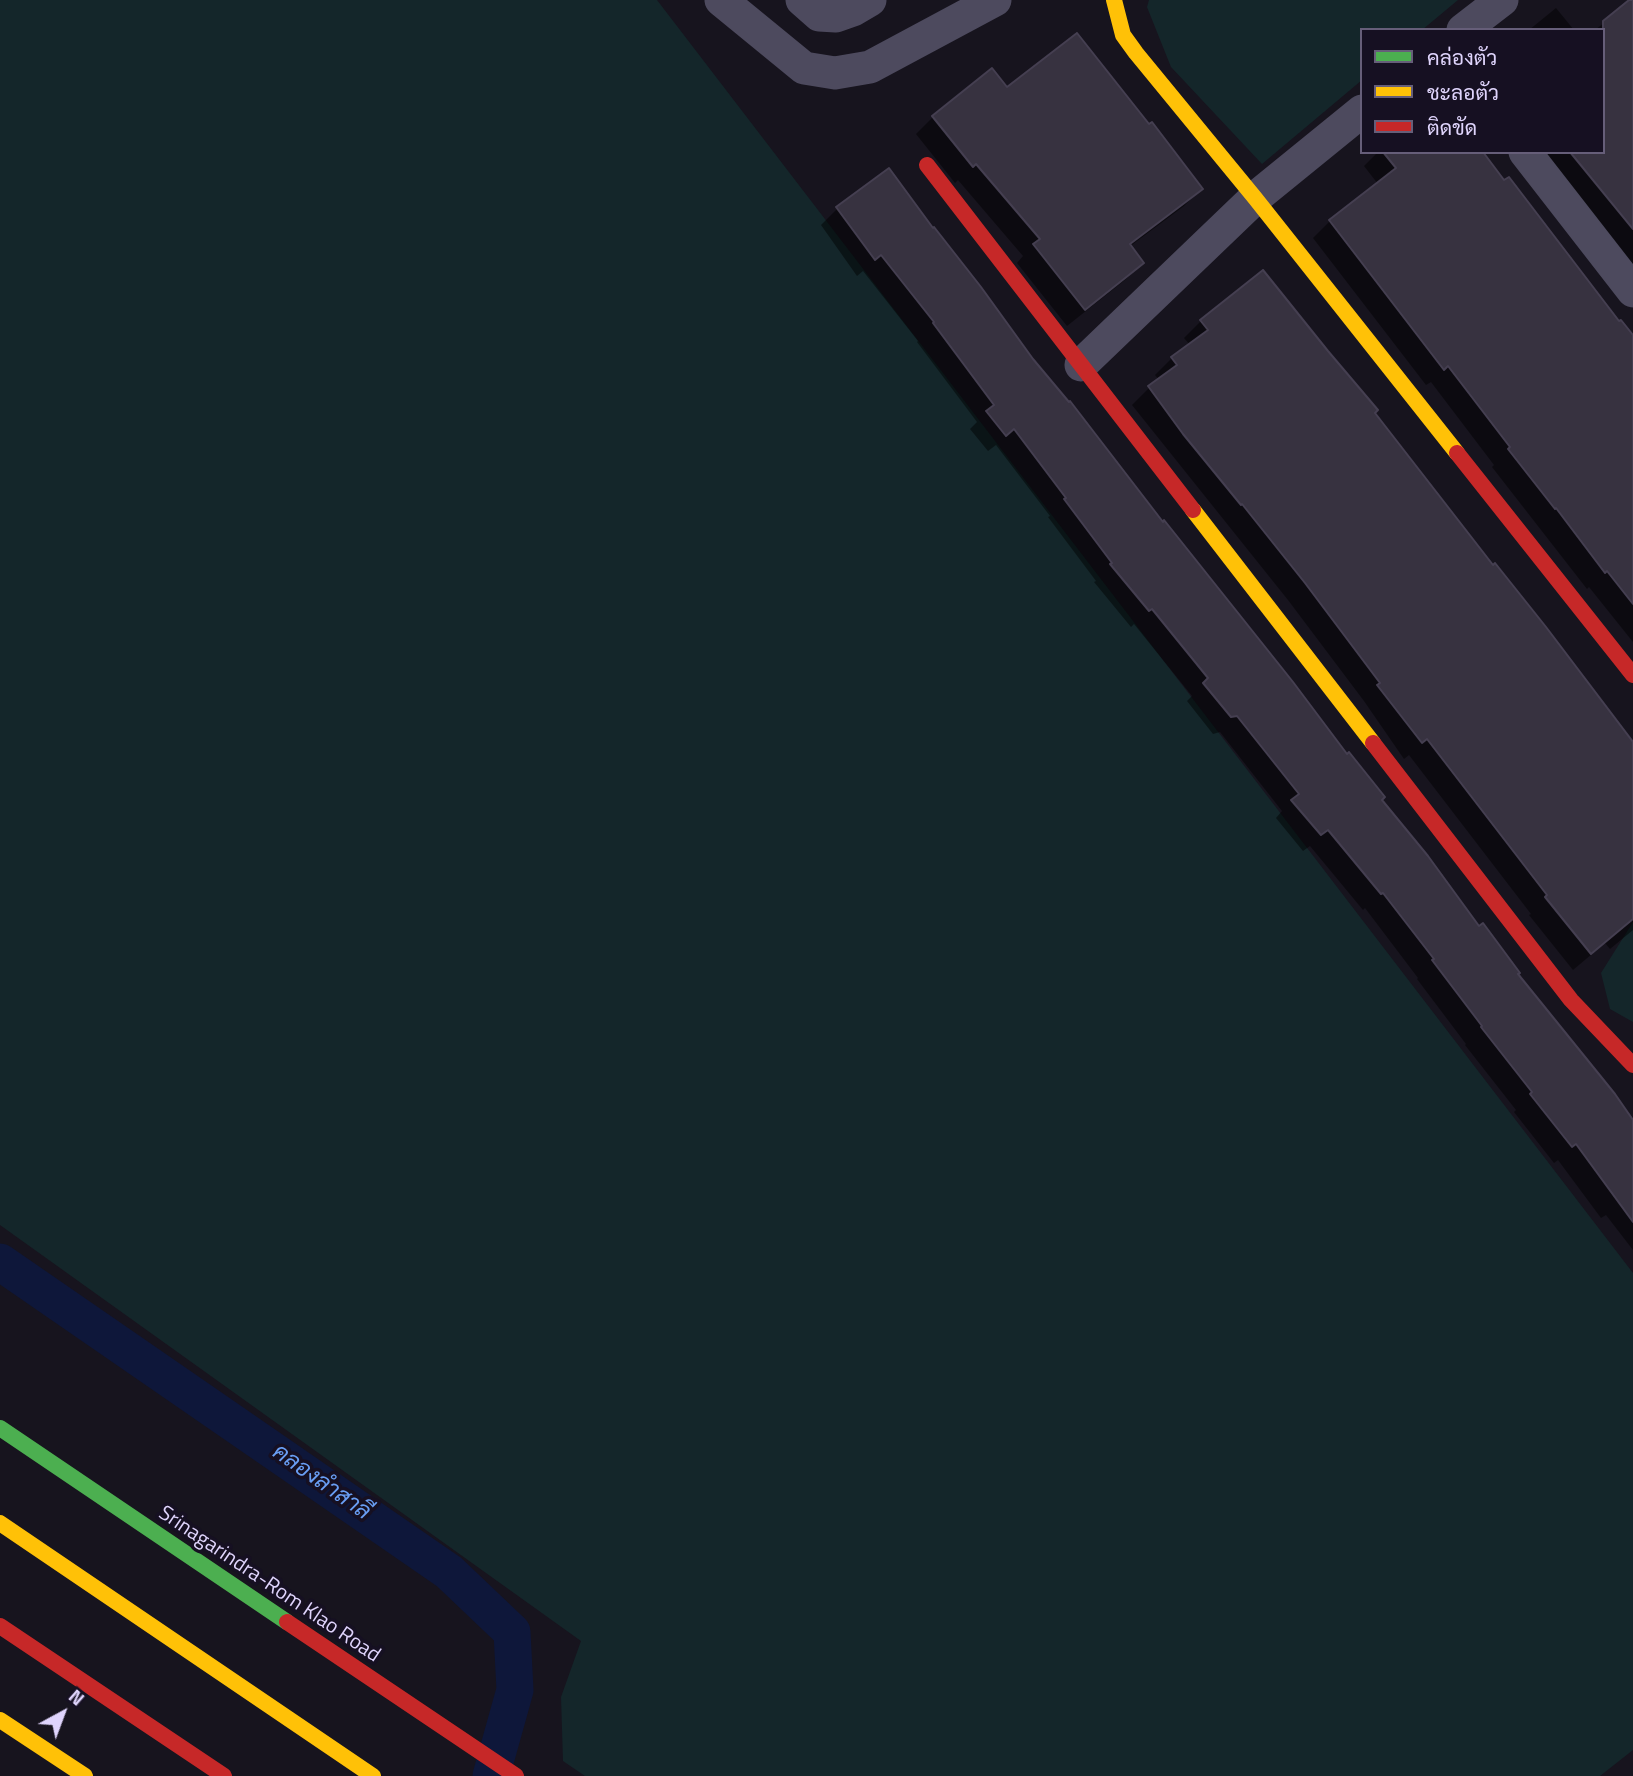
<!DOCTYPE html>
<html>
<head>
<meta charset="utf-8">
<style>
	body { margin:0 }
	#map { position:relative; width:1633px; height:1776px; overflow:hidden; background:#17141e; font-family:"Titillium Web",Sarabun,sans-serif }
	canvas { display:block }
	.legend { position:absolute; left:1360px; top:28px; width:245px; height:126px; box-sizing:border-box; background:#161022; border:2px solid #665e79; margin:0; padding:9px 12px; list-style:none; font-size:21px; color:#dfd4fc }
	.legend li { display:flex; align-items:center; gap:14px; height:35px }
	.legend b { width:35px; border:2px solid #665e79 }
	.north { position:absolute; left:28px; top:1678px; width:70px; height:70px; -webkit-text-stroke:5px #161022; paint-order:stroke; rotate:41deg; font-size:19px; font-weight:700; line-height:28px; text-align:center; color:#dfd4fc }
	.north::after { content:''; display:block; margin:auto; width:24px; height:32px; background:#dfd4fc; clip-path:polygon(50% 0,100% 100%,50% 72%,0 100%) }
</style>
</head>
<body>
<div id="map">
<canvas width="1633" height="1776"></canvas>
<ul class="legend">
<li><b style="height:9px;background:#4caf50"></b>คล่องตัว</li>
<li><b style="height:9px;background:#ffc107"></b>ชะลอตัว</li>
<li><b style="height:9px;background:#c62828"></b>ติดขัด</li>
</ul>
<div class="north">N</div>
</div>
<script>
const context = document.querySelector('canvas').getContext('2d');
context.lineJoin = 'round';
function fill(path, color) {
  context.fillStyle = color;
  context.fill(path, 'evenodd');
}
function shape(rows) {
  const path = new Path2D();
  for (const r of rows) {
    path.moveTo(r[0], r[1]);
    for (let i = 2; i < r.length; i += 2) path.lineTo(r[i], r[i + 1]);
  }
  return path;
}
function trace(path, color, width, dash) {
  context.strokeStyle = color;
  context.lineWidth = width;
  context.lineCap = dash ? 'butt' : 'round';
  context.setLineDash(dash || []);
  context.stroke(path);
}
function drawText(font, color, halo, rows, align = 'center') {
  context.font = font + ' "Titillium Web",Sarabun,sans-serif';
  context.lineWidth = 7;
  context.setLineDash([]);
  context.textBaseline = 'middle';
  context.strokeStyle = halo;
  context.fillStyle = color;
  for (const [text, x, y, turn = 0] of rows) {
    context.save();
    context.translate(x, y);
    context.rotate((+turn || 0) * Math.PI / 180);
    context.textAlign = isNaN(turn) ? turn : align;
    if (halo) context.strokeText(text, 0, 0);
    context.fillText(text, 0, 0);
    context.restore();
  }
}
const green = shape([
	[0,0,657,0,1633,1273,1633,1750,1600,1776,585,1776,563,1761,561,1697,581,1641,0,1225],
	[1149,0,1458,0,1422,30,1362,30,1362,80,1262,164,1171,67,1147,7],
	[1633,922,1633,1022,1610,1009,1601,973]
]);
const shadow = shape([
	[1633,0,1633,269,1539,152,1603,152,1603,30,1595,30],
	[1556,8,1574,30,1529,30],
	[991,70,1007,89,1201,189,1184,206,1129,247,1142,263,1125,280,1067,326,1017,263,1023,256,958,180,955,183,916,134,933,117],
	[1378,152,1481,152,1619,324,1633,338,1633,642,1589,587,1587,589,1492,467,1494,465,1431,382,1426,385,1313,238,1330,221,1378,184,1364,166],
	[838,208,1032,360,1633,1122,1633,1250,1606,1215,1601,1218,1558,1160,1554,1163,1514,1112,1516,1110,1465,1045,1466,1044,1417,979,1418,978,1365,908,1363,910,1310,846,1303,851,1276,818,1282,811,1220,732,1213,734,1187,701,1192,696,1134,624,1131,627,1094,582,1096,581,1048,517,1050,516,996,445,988,451,970,429,977,422,917,342,918,341,863,271,857,276,821,225],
	[1201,321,1373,413,1633,745,1633,930,1610,949,1605,943,1573,970,1529,915,1531,914,1409,755,1404,759,1364,701,1288,600,1132,405,1149,388,1159,380,1155,375,1172,358,1190,345,1184,338]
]);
const canal = shape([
	[0,1262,449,1572,512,1632,515,1690,491,1776]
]);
const building = shape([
	[1629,0,1633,0,1633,229,1570,152,1603,152,1603,21,1629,0],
	[1077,33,1149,124,1152,122,1203,189,1130,244,1144,263,1085,310,1033,244,1040,239,976,164,973,167,932,116,992,68,1007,87,1077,33],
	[1383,152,1483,152,1504,180,1509,177,1619,321,1621,320,1633,335,1633,604,1607,571,1605,573,1556,508,1555,509,1508,449,1510,447,1448,366,1444,370,1329,220,1396,168,1383,152],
	[889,168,933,228,934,227,981,287,1033,359,1069,402,1070,401,1163,522,1164,520,1293,682,1347,754,1349,752,1385,797,1382,800,1428,856,1479,926,1483,923,1520,973,1518,974,1615,1094,1633,1120,1633,1222,1576,1144,1572,1147,1530,1094,1532,1092,1481,1027,1482,1026,1432,960,1434,959,1383,893,1381,894,1328,830,1321,835,1291,800,1299,794,1237,716,1231,717,1203,683,1208,678,1152,609,1149,611,1110,564,1112,563,1064,499,1066,498,1014,429,1006,436,986,411,994,405,933,323,934,322,881,255,875,260,836,207,889,168],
	[1263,270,1328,351,1378,410,1375,413,1493,565,1495,563,1546,627,1633,742,1633,919,1591,954,1545,897,1547,895,1427,739,1422,743,1377,685,1380,683,1305,583,1242,504,1241,505,1183,434,1148,386,1177,365,1171,357,1208,330,1200,320,1263,270]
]);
const street = shape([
	[721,0,804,68,835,73,870,67,995,0],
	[802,0,819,15,836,16,853,10,870,0],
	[1463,30,1502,0],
	[1525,152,1633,291],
	[1081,365,1255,198,1362,111]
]);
const fast = shape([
	[0,1428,287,1622]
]);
const slow = shape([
	[1114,0,1123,35,1136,53,1255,198,1457,453],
	[1193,510,1373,743],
	[0,1523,373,1776],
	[0,1720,85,1776]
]);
const jam = shape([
	[927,165,1193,510],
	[1457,453,1633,675],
	[1373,743,1571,1000,1633,1065],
	[287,1622,516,1776],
	[0,1626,224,1776]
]);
const streetNames = [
	["Srinagarindra-Rom Klao Road",269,1585,34]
];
const waterNames = [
	["คลองลำสาลี",321,1483,35]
];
fill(green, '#14262a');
fill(shadow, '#0007');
trace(canal, '#0e173a', 37);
fill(building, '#373240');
trace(building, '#453f51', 2);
trace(street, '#4d4a5e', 33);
trace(fast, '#4caf50', 16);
trace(slow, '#ffc107', 16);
trace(jam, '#c62828', 16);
drawText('21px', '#dfd4fc', '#161022', streetNames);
drawText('italic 23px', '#699ef4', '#161022', waterNames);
</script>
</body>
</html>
